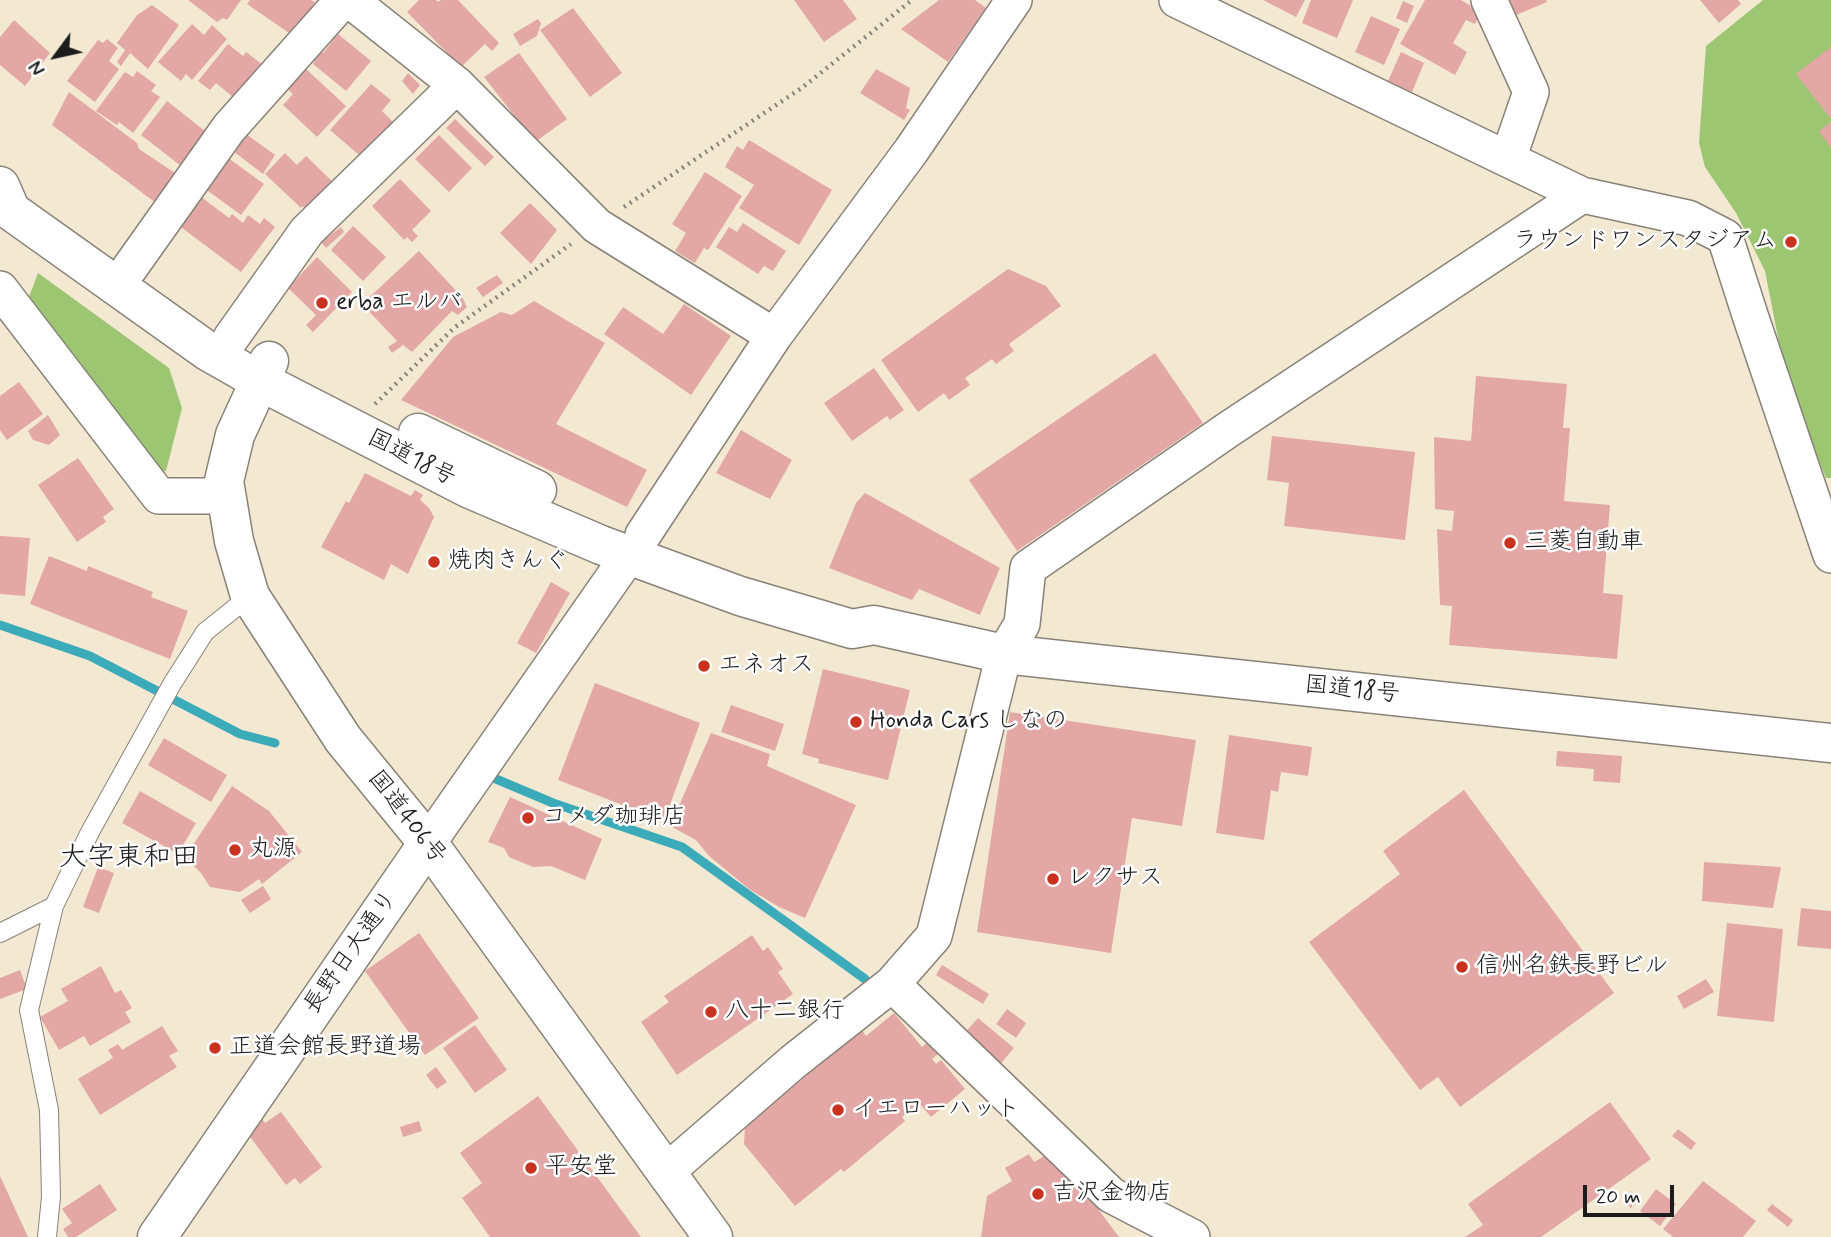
<!DOCTYPE html>
<html>
<head>
<meta charset="utf-8">
<style>
	body { margin:0 }
	#map { position:relative; width:1831px; height:1237px; overflow:hidden; background:#f3e9d3; font-family:Mynerve,sans-serif }
	canvas { display:block }
	.north { position:absolute; left:21px; top:21px; width:70px; height:70px; -webkit-text-stroke:5px #fff; paint-order:stroke; rotate:237deg; font-size:19px; font-weight:700; line-height:28px; text-align:center; color:#1c1c1c }
	.north::after { content:''; display:block; margin:auto; width:24px; height:32px; background:#1c1c1c; clip-path:polygon(50% 0,100% 100%,50% 72%,0 100%) }
	.scale { position:absolute; left:1583px; top:1185px; width:91px; height:32px; box-sizing:border-box; border:4px solid #1c1c1c; border-top:0; padding-left:9px; font-size:21px; line-height:24px; white-space:nowrap; color:#1c1c1c; -webkit-text-stroke:5px #fff; paint-order:stroke }
</style>
</head>
<body>
<div id="map">
<canvas width="1831" height="1237"></canvas>
<div class="north">N</div>
<div class="scale">20 m</div>
</div>
<script>
const context = document.querySelector('canvas').getContext('2d');
context.lineJoin = 'round';
function fill(path, color) {
  context.fillStyle = color;
  context.fill(path, 'evenodd');
}
function shape(rows) {
  const path = new Path2D();
  for (const r of rows) {
    path.moveTo(r[0], r[1]);
    for (let i = 2; i < r.length; i += 2) path.lineTo(r[i], r[i + 1]);
  }
  return path;
}
function trace(path, color, width, dash) {
  context.strokeStyle = color;
  context.lineWidth = width;
  context.lineCap = dash ? 'butt' : 'round';
  context.setLineDash(dash || []);
  context.stroke(path);
}
function drawText(font, color, halo, rows, align = 'center') {
  context.font = font + ' Mynerve,"Klee One",sans-serif';
  context.lineWidth = 5;
  context.setLineDash([]);
  context.textBaseline = 'middle';
  context.strokeStyle = halo;
  context.fillStyle = color;
  for (const [text, x, y, turn = 0] of rows) {
    context.save();
    context.translate(x, y);
    context.rotate((+turn || 0) * Math.PI / 180);
    context.textAlign = isNaN(turn) ? turn : align;
    if (halo) context.strokeText(text, 0, 0);
    context.fillText(text, 0, 0);
    context.restore();
  }
}
const green = shape([
	[1763,0,1831,0,1831,478,1826,478,1802,419,1790,399,1765,271,1736,213,1705,167,1699,143,1706,46],
	[38,273,169,368,182,408,166,471,159,473,29,297]
]);
const stream = shape([
	[0,625,90,656,240,734,275,743],
	[496,779,553,803,682,847,865,979]
]);
const building = shape([
	[188,0,241,0,227,20,223,18,217,22],
	[250,0,311,0,315,2,292,35,247,4],
	[419,0,436,0,438,2,441,0,458,0,499,43,492,51,485,44,461,67,407,12],
	[794,0,843,0,857,19,824,42],
	[939,0,975,0,986,8,948,62,901,29],
	[1263,0,1305,0,1296,17],
	[1311,0,1353,0,1337,38,1302,23],
	[1425,0,1461,0,1481,12,1475,24,1466,20,1453,43,1467,52,1455,75,1400,44],
	[1501,0,1546,0,1547,2,1509,18],
	[1700,0,1738,0,1741,4,1719,23],
	[1403,1,1414,6,1407,23,1396,18],
	[152,5,179,25,148,69,130,53,121,66,117,62,125,50,117,43,137,15],
	[573,8,622,73,590,97,540,30],
	[1371,16,1400,29,1384,65,1355,52],
	[538,19,541,23,537,36,520,46,513,34],
	[14,20,50,53,25,86,0,65,0,37],
	[192,24,204,35,212,25,227,39,192,80,186,74,181,81,158,62],
	[338,34,371,61,346,91,313,64,315,61,312,58,319,50,323,53],
	[107,39,118,48,109,61,119,69,95,102,67,81,98,40,103,43],
	[228,44,243,56,246,52,263,65,240,103,216,83,210,90,198,81],
	[1831,47,1831,119,1796,74],
	[1401,52,1424,63,1412,92,1388,81],
	[519,53,567,119,535,142,484,77],
	[305,68,346,106,317,137,283,105,293,94,286,88],
	[876,69,910,88,906,108,910,110,904,120,860,93],
	[137,71,156,85,151,91,160,97,133,133,119,122,117,125,96,111,125,72,133,77],
	[408,73,420,85,413,94,402,81],
	[371,84,391,100,382,111,393,122,366,161,330,130],
	[69,92,137,143,139,149,181,177,160,206,52,125],
	[167,101,210,135,185,169,141,135],
	[455,119,494,157,485,166,446,128],
	[1831,122,1831,148,1819,131],
	[246,134,275,155,263,174,233,151],
	[439,135,472,168,449,192,415,159],
	[749,140,832,190,799,245,739,208,754,185,725,167,737,146,743,150],
	[285,153,297,165,306,156,337,186,311,214,302,206,301,208,265,174],
	[227,157,264,184,241,215,204,188],
	[705,172,742,196,708,250,704,248,695,263,675,251,686,233,672,224],
	[400,179,431,211,412,230,418,236,412,242,407,237,404,240,372,206],
	[196,193,229,218,232,214,243,223,248,215,260,224,264,218,275,227,241,272,174,222],
	[530,203,557,230,531,264,500,233],
	[743,223,786,251,773,271,764,266,758,274,716,247,729,227,737,232],
	[353,226,386,257,363,281,331,250],
	[341,227,344,232,326,248,321,242],
	[419,251,462,297,467,307,458,315,452,311,412,352,403,345,392,353,388,347,397,341,362,304],
	[317,257,352,292,313,332,306,325,316,315,288,288],
	[1008,269,1046,286,1061,306,1009,344,1014,351,996,364,992,359,965,378,970,385,949,400,944,393,918,412,881,360],
	[497,275,503,283,483,297,476,288],
	[534,301,605,343,556,424,647,470,627,507,401,400,453,337,501,312,512,315],
	[684,304,731,336,691,395,604,334,623,307,663,334],
	[1155,353,1203,423,1017,551,969,480],
	[874,368,904,410,890,420,887,416,852,441,824,403],
	[1476,376,1567,384,1563,428,1570,428,1564,501,1610,505,1603,593,1623,595,1617,659,1449,645,1452,606,1440,605,1437,529,1452,531,1454,511,1435,509,1434,437,1471,441],
	[19,382,43,414,7,440,0,430,0,396],
	[48,415,60,435,49,445,33,440,28,431],
	[741,430,792,460,770,499,716,473],
	[1272,436,1415,452,1405,540,1284,526,1289,483,1267,480],
	[78,458,114,509,103,517,106,522,77,542,38,485],
	[365,473,411,496,415,490,423,495,420,500,429,508,434,517,408,574,391,564,384,580,321,547,346,501,349,503],
	[865,493,1000,568,980,615,919,589,912,600,829,568,856,503],
	[0,536,30,538,25,596,0,594],
	[49,556,87,571,88,566,153,592,151,597,188,611,170,659,30,604],
	[551,582,570,593,536,653,517,643],
	[823,669,910,690,888,780,818,763,819,759,802,754],
	[595,683,700,723,664,821,558,780],
	[731,705,784,724,775,751,721,732],
	[1010,712,1196,740,1182,826,1132,818,1111,953,977,932],
	[711,733,770,754,767,766,856,805,805,918,779,907,749,889,709,856,696,840,670,826],
	[1229,735,1312,747,1308,776,1281,772,1278,792,1271,790,1264,840,1216,833],
	[164,738,227,775,211,802,148,765],
	[1557,751,1622,756,1620,783,1593,781,1594,769,1556,766],
	[232,786,269,811,302,852,262,884,259,879,240,892,210,887,201,873,185,857],
	[1464,790,1614,993,1460,1107,1438,1077,1420,1090,1309,942,1400,874,1383,851],
	[140,791,196,823,178,854,122,823],
	[510,797,602,839,585,880,551,866,533,867,509,857,504,848,488,842],
	[1704,862,1781,867,1773,908,1702,901],
	[98,867,114,873,99,913,83,907],
	[263,886,271,899,250,913,241,900],
	[1801,908,1831,911,1831,949,1797,946],
	[1727,923,1783,929,1774,1022,1717,1016],
	[419,933,479,1018,425,1055,365,971],
	[752,935,763,951,768,947,783,969,778,972,793,994,677,1075,641,1022,669,1002,664,996],
	[942,965,989,994,983,1004,936,975],
	[101,966,115,993,121,990,132,1008,125,1012,131,1022,90,1046,84,1036,59,1050,40,1017,68,1001,61,989],
	[20,970,27,989,0,999,0,978],
	[1706,979,1714,992,1684,1009,1677,996],
	[1007,1009,1026,1023,1016,1038,996,1024],
	[894,1013,922,1047,928,1042,938,1054,932,1059,936,1064,941,1060,965,1089,931,1117,919,1103,902,1117,905,1121,844,1172,841,1169,795,1206,744,1144,745,1126,862,1030,866,1036],
	[978,1018,1014,1048,997,1068,961,1037],
	[475,1025,507,1070,475,1093,443,1048],
	[162,1026,178,1051,169,1056,177,1067,100,1115,78,1079,113,1058,108,1050,118,1044,122,1050],
	[436,1067,447,1082,437,1089,426,1075],
	[538,1096,641,1237,490,1237,462,1198,482,1183,460,1153],
	[1610,1102,1651,1159,1541,1237,1465,1237,1483,1225,1468,1204],
	[281,1112,322,1167,300,1184,295,1178,286,1185,245,1130,261,1117,265,1123],
	[419,1121,422,1131,403,1137,400,1127],
	[1678,1129,1696,1143,1691,1150,1672,1136],
	[1029,1154,1034,1162,1044,1156,1086,1193,1119,1237,981,1237,987,1196,1012,1181,1005,1168],
	[0,1176,28,1237,0,1237],
	[1703,1181,1756,1221,1743,1237,1673,1237,1663,1229],
	[100,1184,117,1210,76,1237,68,1237,63,1229,72,1223,62,1209],
	[1656,1189,1676,1204,1660,1226,1640,1211],
	[1631,1191,1640,1200,1631,1208,1623,1199],
	[1772,1204,1793,1220,1788,1227,1767,1210]
]);
const path = shape([
	[624,207,803,87,912,0],
	[375,404,454,328,571,244]
]);
const service = shape([
	[0,933,54,906,90,832,172,684,205,632,250,596],
	[47,1237,51,1197,49,1110,29,1010,54,906]
]);
const minor = shape([
	[350,0,457,85,597,226,774,336],
	[1177,0,1582,195,1688,218,1725,237,1750,315,1831,555],
	[1489,0,1531,92,1508,159],
	[129,269,229,128,343,0],
	[0,289,159,496,226,496],
	[231,338,307,231,457,85],
	[643,535,774,336,911,151,1014,0],
	[428,843,629,555],
	[892,984,1111,1195,1192,1237],
	[665,1173,793,1062,892,984,934,936,1004,654,1022,624,1028,568,1229,429,1582,195]
]);
const tertiary = shape([
	[157,1237,428,843]
]);
const trunk = shape([
	[0,186,11,211,209,352,260,381,470,489,601,545,740,596,852,629,874,625,1004,654,1831,743],
	[269,361,235,435,224,481,234,541,250,596,343,739,428,843,713,1237],
	[418,433,537,490]
]);
const markers = [
	[1791,242,7,"#c8321e"],
	[322,303,7,"#c8321e"],
	[1510,543,7,"#c8321e"],
	[434,562,7,"#c8321e"],
	[704,666,7,"#c8321e"],
	[856,722,7,"#c8321e"],
	[528,818,7,"#c8321e"],
	[235,850,7,"#c8321e"],
	[1053,879,7,"#c8321e"],
	[1462,967,7,"#c8321e"],
	[711,1012,7,"#c8321e"],
	[215,1048,7,"#c8321e"],
	[838,1110,7,"#c8321e"],
	[531,1168,7,"#c8321e"],
	[1038,1194,7,"#c8321e"]
];
const poiNames = [
	["ラウンドワンスタジアム",1777,242,"right"],
	["erba エルバ",336,303],
	["三菱自動車",1524,543],
	["焼肉きんぐ",448,562],
	["エネオス",718,666],
	["Honda Cars しなの",870,722],
	["コメダ珈琲店",542,818],
	["丸源",249,850],
	["レクサス",1067,879],
	["信州名鉄長野ビル",1476,967],
	["八十二銀行",725,1012],
	["正道会館長野道場",229,1048],
	["イエローハット",852,1110],
	["平安堂",545,1168],
	["吉沢金物店",1052,1194]
];
const streetNames = [
	["国道18号",411,459,27],
	["国道18号",1352,691,6],
	["国道406号",406,818,52],
	["長野日大通り",352,953,-55]
];
const quarterNames = [
	["大字東和田",129,859]
];
fill(green, '#9dc672');
trace(stream, '#3baab9', 9);
fill(building, '#e3a7a6');
trace(service, '#888278', 20);
trace(minor, '#888278', 38);
trace(tertiary, '#888278', 41);
trace(trunk, '#888278', 41);
trace(path, '#888278', 4.5, [2, 5]);
trace(service, '#fff', 18);
trace(minor, '#fff', 35);
trace(tertiary, '#fff', 38);
trace(trunk, '#fff', 38);
for (const [x, y, r, color] of markers) {
  const dot = new Path2D();
  dot.arc(x, y, r, 0, 2 * Math.PI);
  context.fillStyle = color;
  context.fill(dot);
  trace(dot, '#fff', 2.5);
}
drawText('24px', '#1c1c1c', '#fff', poiNames, 'left');
drawText('24px', '#1c1c1c', '#fff', streetNames);
drawText('28px', '#1c1c1c', '#fff', quarterNames);
</script>
</body>
</html>
